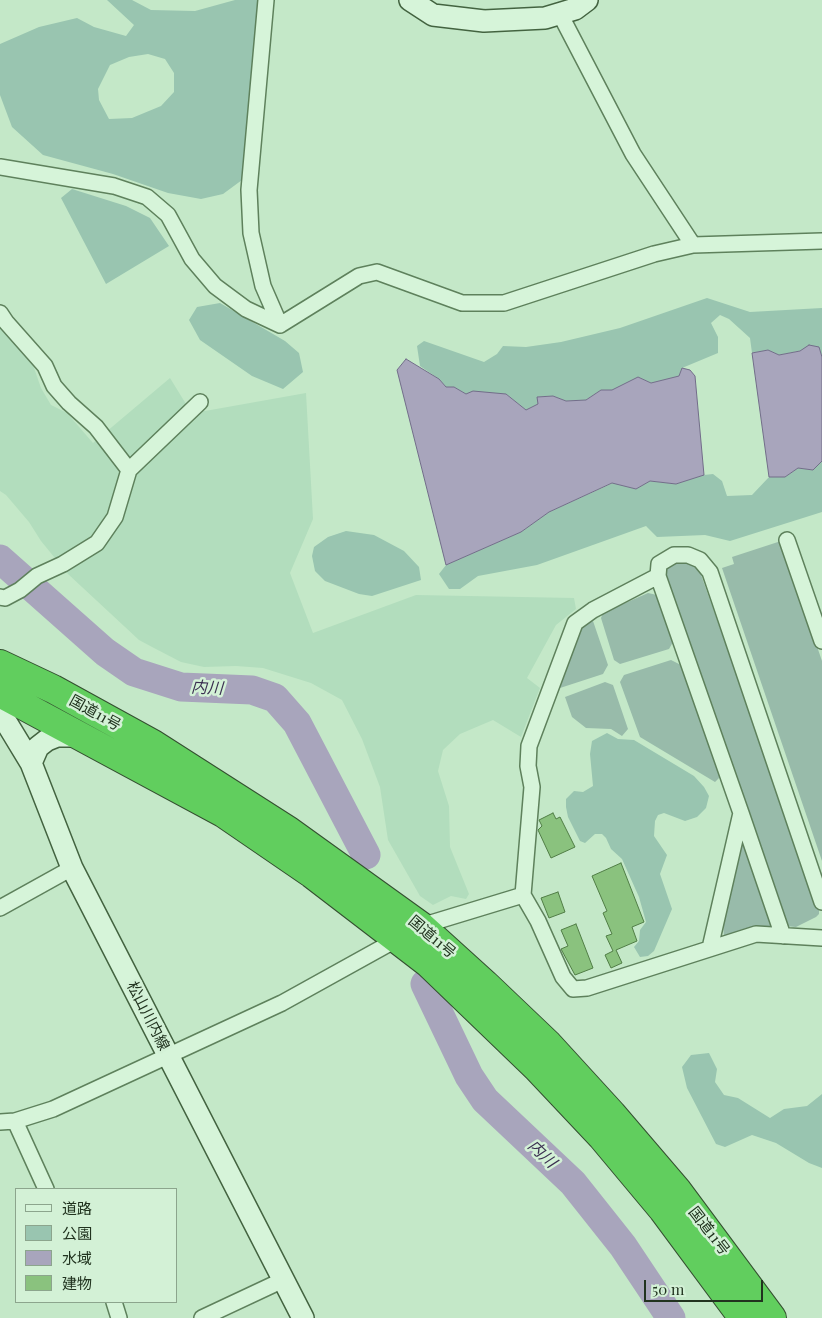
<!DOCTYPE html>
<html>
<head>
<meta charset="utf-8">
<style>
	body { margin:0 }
	#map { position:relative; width:822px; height:1318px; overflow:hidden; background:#c4e8c8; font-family:"Playfair Display","Noto Sans JP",serif }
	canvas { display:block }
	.legend { position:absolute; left:15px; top:1188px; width:162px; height:115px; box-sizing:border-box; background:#d3f1d6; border:1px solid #8ca58d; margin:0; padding:6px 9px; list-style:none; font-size:15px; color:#21331f }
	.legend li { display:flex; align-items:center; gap:10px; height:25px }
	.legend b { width:25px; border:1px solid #8ca58d }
	.scale { position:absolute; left:644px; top:1280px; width:119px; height:22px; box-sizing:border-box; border:2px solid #21331f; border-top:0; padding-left:6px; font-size:15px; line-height:18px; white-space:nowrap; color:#21331f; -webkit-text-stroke:4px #d3f1d6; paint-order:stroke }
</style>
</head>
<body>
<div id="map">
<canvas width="822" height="1318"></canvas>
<ul class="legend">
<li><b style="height:6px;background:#d6f4d9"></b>道路</li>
<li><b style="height:14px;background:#99c5b0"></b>公園</li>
<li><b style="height:14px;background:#a8a5bc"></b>水域</li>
<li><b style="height:14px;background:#8ac27e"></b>建物</li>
</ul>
<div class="scale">50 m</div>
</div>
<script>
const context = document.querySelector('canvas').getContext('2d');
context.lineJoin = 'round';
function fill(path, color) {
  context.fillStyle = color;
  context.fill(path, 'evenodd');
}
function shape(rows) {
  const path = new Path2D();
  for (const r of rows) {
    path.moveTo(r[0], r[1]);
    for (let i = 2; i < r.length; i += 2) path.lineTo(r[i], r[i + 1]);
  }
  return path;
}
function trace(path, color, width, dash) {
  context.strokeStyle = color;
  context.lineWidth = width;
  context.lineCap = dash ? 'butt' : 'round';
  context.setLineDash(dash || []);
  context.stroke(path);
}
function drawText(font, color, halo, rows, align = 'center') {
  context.font = font + ' "Playfair Display","Noto Sans JP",serif';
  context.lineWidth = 5;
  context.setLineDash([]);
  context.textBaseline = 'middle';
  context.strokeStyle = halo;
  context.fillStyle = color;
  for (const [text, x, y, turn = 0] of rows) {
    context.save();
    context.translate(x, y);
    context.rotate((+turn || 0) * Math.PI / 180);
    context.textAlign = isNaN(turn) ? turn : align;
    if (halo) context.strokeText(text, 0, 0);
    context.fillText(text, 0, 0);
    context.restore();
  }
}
const farmland = shape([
	[0,322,33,365,41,388,51,405,67,413,93,443,170,378,186,404,205,411,306,393,313,519,290,573,313,633,416,595,574,598,576,609,556,625,527,678,540,688,521,737,493,720,460,734,443,750,438,771,449,806,450,847,469,894,466,899,451,896,433,905,420,896,388,840,380,787,362,739,342,700,311,683,263,668,236,666,204,667,181,662,154,648,139,640,68,574,41,541,29,522,6,495,0,491]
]);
const green = shape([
	[107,0,132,0,151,10,195,11,235,0,257,0,260,7,242,180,223,194,201,199,168,193,113,174,43,155,12,127,0,95,0,44,39,27,77,18,94,27,126,36,134,25],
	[148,54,165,59,174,73,174,92,161,106,132,118,109,119,99,100,98,89,110,65,129,57],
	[72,189,126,206,150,218,169,246,106,284,61,198],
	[707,298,750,312,822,308,822,357,819,347,779,355,768,350,752,353,750,338,729,319,720,315,711,323,718,337,718,353,682,368,679,376,651,383,638,377,612,390,601,390,586,400,566,401,553,396,538,397,538,404,526,410,506,394,466,394,454,387,446,387,439,379,420,366,417,346,424,341,484,362,497,354,503,346,526,347,561,342,620,328],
	[220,303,285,341,299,353,303,372,283,389,252,376,200,340,189,320,197,307],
	[822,461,822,512,730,541,705,535,657,537,646,526,537,565,478,576,460,589,449,589,439,574,446,565,521,532,549,512,613,483,636,489,650,481,676,484,704,475,713,474,722,481,727,496,752,495,769,477,785,477,798,468,813,470],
	[346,531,374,535,404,551,419,567,421,580,372,596,359,594,325,581,315,571,312,556,314,547,328,537],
	[607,733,618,739,634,740,694,776,704,787,709,796,706,808,697,817,685,821,664,813,658,815,655,821,654,836,667,855,660,874,672,909,654,951,648,956,640,957,634,947,639,941,640,930,646,922,639,897,622,859,611,849,606,838,602,834,595,834,585,843,580,841,568,817,566,807,566,799,574,791,583,792,593,786,590,754,592,741],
	[709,1053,717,1069,715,1082,724,1095,738,1098,770,1118,784,1109,807,1106,822,1094,822,1168,809,1163,776,1143,752,1135,725,1147,716,1144,687,1088,682,1067,691,1055]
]);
const cemetery = shape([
	[781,541,822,661,822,861,722,568,734,564,732,557],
	[676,560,689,560,699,569,819,908,819,914,816,917,796,927,785,926,662,568],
	[648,593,657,595,673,642,669,649,620,664,614,660,601,618,603,613],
	[593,621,608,665,603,674,560,688,578,632,584,624],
	[671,660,681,665,720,777,715,782,640,737,620,682,624,675],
	[605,682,613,685,628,729,622,736,611,729,586,728,572,717,565,697],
	[743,845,751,851,777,928,764,926,724,938,723,923,739,849]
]);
const water = shape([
	[809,345,819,347,822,357,822,461,813,470,798,468,785,477,769,477,752,353,768,350,779,355,800,351,809,345],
	[406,359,439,379,446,387,454,387,466,394,473,391,506,394,526,410,538,404,537,397,553,396,566,401,586,400,601,390,612,390,638,377,651,383,679,376,682,368,690,370,695,376,704,475,676,484,650,481,636,489,612,483,549,512,521,532,446,565,397,370,406,359]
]);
const river = shape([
	[0,559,105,652,134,672,181,687,252,690,275,698,297,723,366,855],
	[425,984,469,1076,485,1100,573,1183,623,1246,671,1318]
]);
const building = shape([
	[553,813,556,819,560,817,575,847,551,858,538,830,542,826,539,820,553,813],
	[621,863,644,922,632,927,637,941,616,950,622,963,611,968,605,955,613,951,606,936,612,934,603,913,607,911,592,876,621,863],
	[558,892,565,912,549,918,541,898,558,892],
	[576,924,593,968,575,975,561,949,568,946,561,930,576,924]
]);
const street = shape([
	[266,0,249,190,251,233,263,286,280,325],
	[560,14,633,154,693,245],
	[0,167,114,186,147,197,168,215,192,259,215,286,246,309,280,325],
	[0,313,6,322,45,366,54,386,69,403,96,427,129,470],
	[280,325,359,276,377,272,462,303,504,303,654,254,693,245,822,241],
	[787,540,822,641],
	[658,576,659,564,674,555,688,555,700,560,710,572,822,902],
	[0,597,5,598,20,590,37,576,63,564,97,543,115,517,129,470,200,402],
	[741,813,783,936],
	[0,908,72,868],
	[710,948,741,813,658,576,593,610,575,623,529,746,528,766,532,787,523,895,538,921,563,977,573,989,587,988,756,934,822,938],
	[15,1121,46,1189],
	[0,1122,15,1121,53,1109,282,1003,421,926,523,895],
	[114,1302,119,1318],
	[202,1318,283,1280]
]);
const secondary = shape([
	[410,0,433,15,484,21,545,18,575,9,587,0],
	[0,712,31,763,72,868,303,1318],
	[31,763,38,747,47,740,57,736,82,736]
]);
const highway = shape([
	[0,664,53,689,153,744,289,831,421,926,485,984,548,1044,612,1114,677,1190,772,1318],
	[0,693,223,813,312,874,428,963,537,1068,602,1137,663,1210,743,1318]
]);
const streetNames = [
	["国道11号",95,713,29],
	["国道11号",432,937,40],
	["松山川内線",148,1016,63],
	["国道11号",709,1231,52]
];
const waterNames = [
	["内川",207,688,3],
	["内川",542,1154,43]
];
fill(farmland, '#b2ddbd');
fill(green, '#99c5b0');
fill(cemetery, '#98bbaa');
fill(water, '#a8a5bc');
trace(water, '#726d89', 1);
trace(river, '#a8a5bc', 29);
fill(building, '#8ac27e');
trace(building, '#507d45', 1);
trace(street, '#5e815c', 18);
trace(secondary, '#436340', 24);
trace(highway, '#344f30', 30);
trace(street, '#d6f4d9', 15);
trace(secondary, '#d6f4d9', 21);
trace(highway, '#61ce5e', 28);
drawText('15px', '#21331f', '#d3f1d6', streetNames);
drawText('italic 16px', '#3b3051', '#d3f1d6', waterNames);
</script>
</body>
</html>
